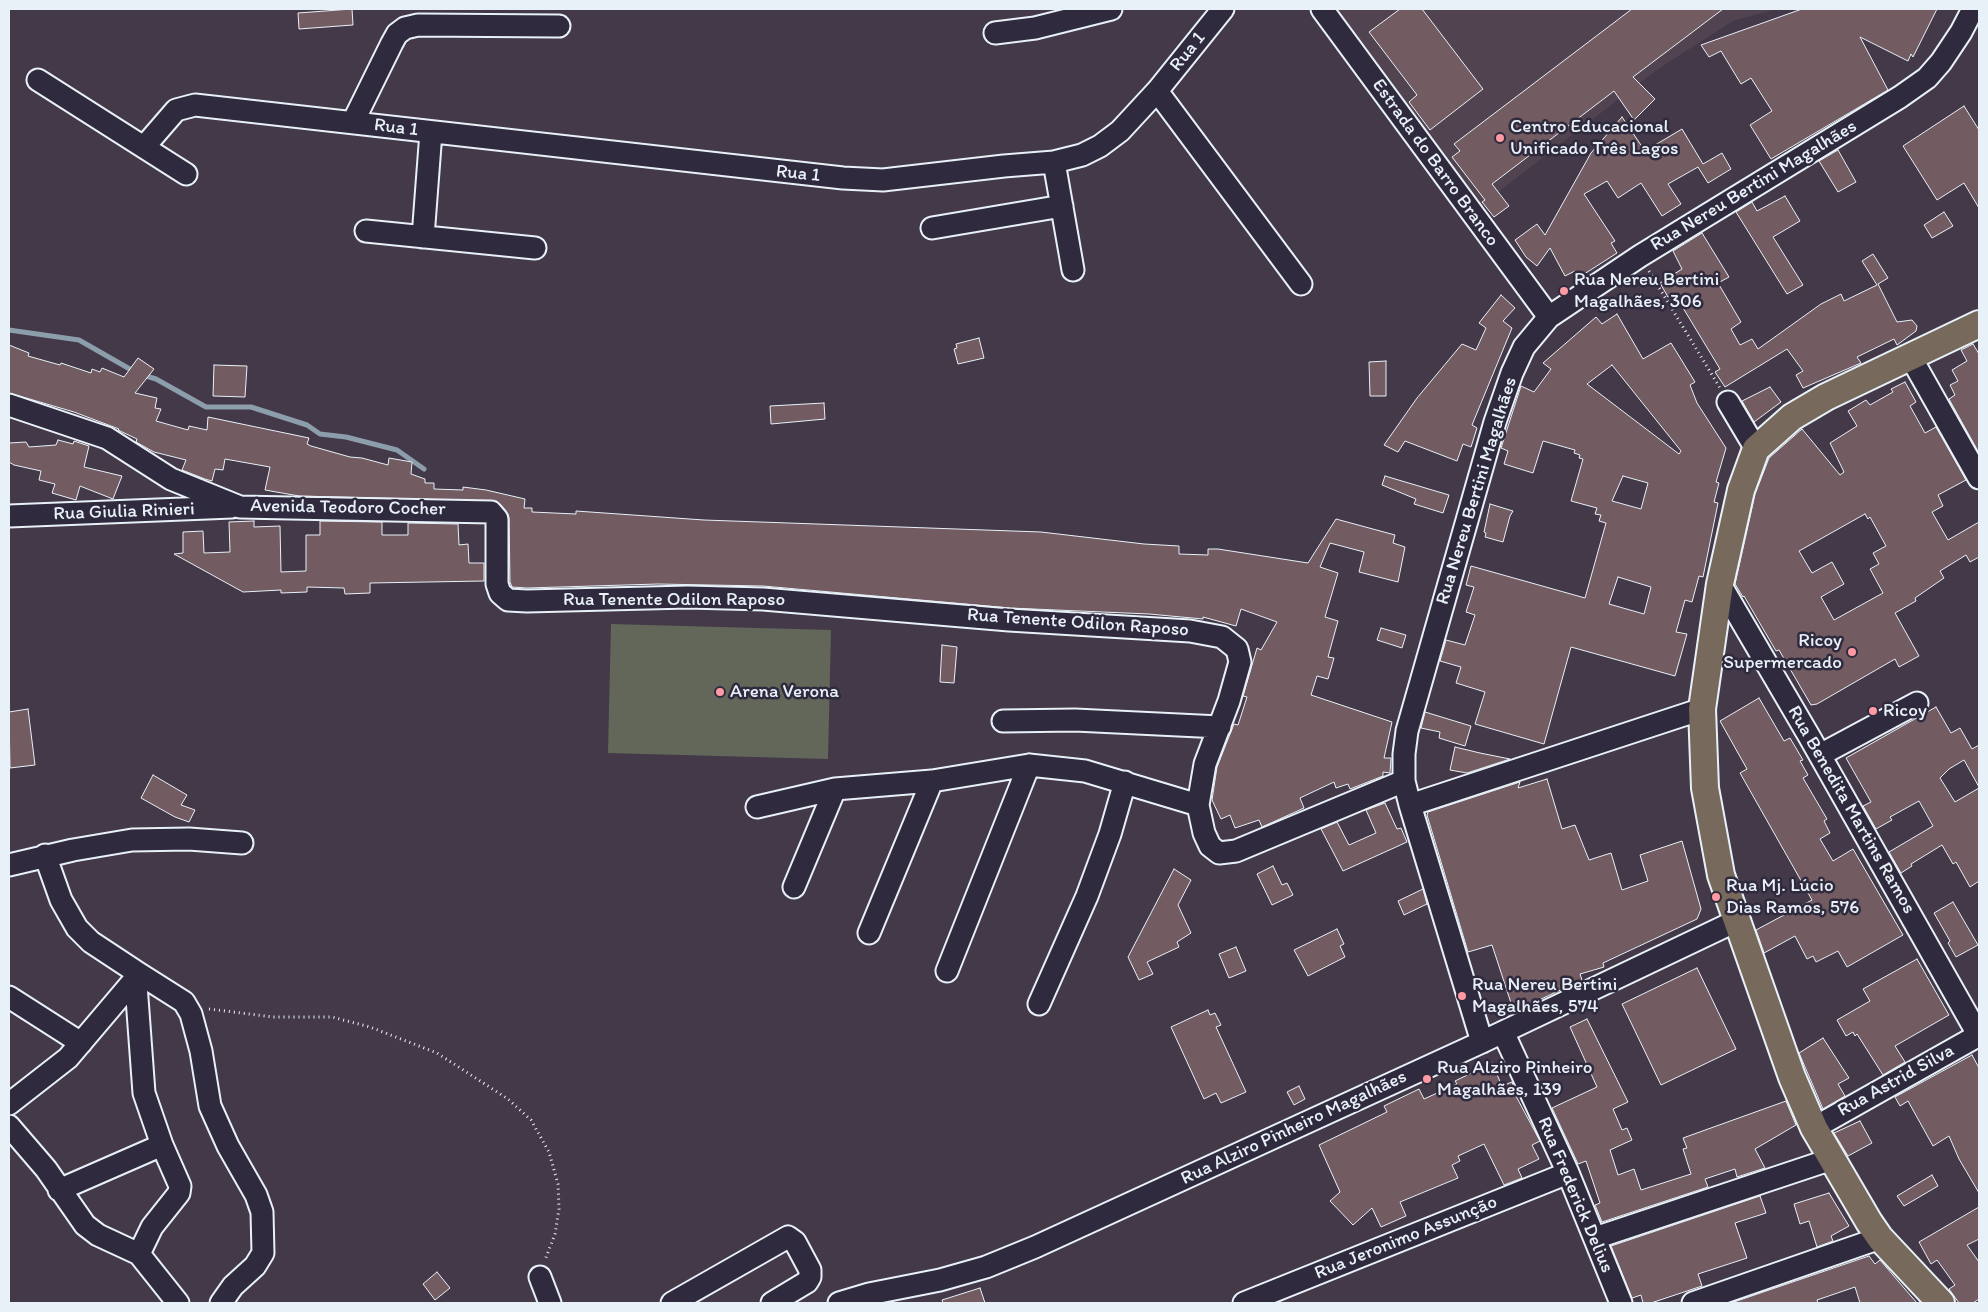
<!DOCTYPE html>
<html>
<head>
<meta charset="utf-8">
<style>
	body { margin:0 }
	#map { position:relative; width:1988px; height:1312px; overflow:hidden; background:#433948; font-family:Itim,sans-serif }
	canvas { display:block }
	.frame { position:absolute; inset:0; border:10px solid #e8f1f8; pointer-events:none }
</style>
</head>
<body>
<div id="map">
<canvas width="1988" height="1312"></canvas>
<div class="frame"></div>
</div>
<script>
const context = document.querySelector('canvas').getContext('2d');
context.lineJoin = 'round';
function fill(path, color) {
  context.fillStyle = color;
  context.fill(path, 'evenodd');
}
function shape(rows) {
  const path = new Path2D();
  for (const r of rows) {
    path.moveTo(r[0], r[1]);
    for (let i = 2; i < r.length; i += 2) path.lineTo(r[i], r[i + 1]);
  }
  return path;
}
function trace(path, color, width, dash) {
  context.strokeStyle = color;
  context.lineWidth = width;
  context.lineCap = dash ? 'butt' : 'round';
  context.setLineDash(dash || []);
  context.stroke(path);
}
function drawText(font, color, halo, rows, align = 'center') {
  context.font = font + ' Itim,sans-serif';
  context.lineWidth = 5;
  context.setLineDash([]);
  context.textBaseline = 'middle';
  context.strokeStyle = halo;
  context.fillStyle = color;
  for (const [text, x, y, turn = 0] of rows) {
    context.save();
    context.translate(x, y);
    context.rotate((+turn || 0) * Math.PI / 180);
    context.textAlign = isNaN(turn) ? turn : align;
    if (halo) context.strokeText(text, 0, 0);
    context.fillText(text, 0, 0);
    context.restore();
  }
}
const built = shape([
	[1337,9,1777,9,1733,21,1658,69,1480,206]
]);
const green = shape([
	[611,624,831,630,828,759,608,753]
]);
const stream = shape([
	[9,330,79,340,135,372],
	[143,375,156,379,206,407,251,407,307,425,320,434,346,437,397,450,424,469]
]);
const building = shape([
	[352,9,353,25,299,29,298,13,352,9],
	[1400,9,1422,9,1483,89,1430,130,1409,102,1417,95,1369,32,1400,9],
	[1632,9,1723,9,1633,77,1655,99,1634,120,1614,91,1492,184,1509,206,1494,217,1482,202,1485,200,1452,157,1460,151,1454,144,1632,9],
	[1802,9,1937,9,1913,57,1911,54,1908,61,1860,37,1888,90,1771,159,1750,125,1772,111,1751,78,1741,84,1721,51,1709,57,1701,45,1802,9],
	[1964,106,1979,130,1979,208,1964,183,1937,200,1903,146,1964,106],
	[1622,117,1645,151,1682,129,1703,164,1722,153,1731,169,1708,183,1698,167,1668,184,1681,204,1662,216,1641,183,1618,198,1607,181,1584,194,1615,241,1611,243,1617,253,1578,278,1575,271,1565,276,1550,248,1537,266,1526,257,1515,240,1537,224,1545,235,1591,153,1622,117],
	[1838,150,1856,182,1838,192,1819,161,1838,150],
	[1785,196,1800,221,1773,237,1803,285,1787,294,1736,212,1752,202,1757,211,1785,196],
	[1944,212,1953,226,1932,238,1924,225,1944,212],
	[1702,233,1729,277,1718,283,1741,322,1731,329,1740,345,1752,339,1758,349,1821,304,1841,294,1844,301,1877,285,1862,261,1873,254,1888,278,1878,284,1897,322,1912,320,1917,326,1916,331,1897,345,1894,339,1857,357,1861,363,1803,388,1796,375,1803,371,1787,349,1725,387,1715,372,1720,369,1674,293,1668,297,1660,283,1682,269,1673,251,1702,233],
	[1501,295,1515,308,1503,321,1512,328,1472,425,1477,428,1471,447,1463,444,1457,461,1405,441,1398,452,1384,445,1417,398,1462,344,1476,350,1486,328,1479,323,1501,295],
	[1617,314,1643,359,1671,343,1695,382,1690,385,1697,403,1726,448,1716,482,1719,483,1714,502,1718,503,1703,577,1699,576,1692,602,1685,600,1676,632,1687,634,1675,676,1571,647,1544,744,1475,724,1485,692,1456,683,1461,667,1440,661,1446,640,1465,645,1475,615,1466,612,1474,587,1466,585,1471,566,1585,598,1606,523,1599,521,1601,515,1595,514,1597,508,1571,501,1583,459,1579,458,1580,455,1574,453,1575,450,1543,441,1533,473,1504,464,1508,451,1501,448,1521,386,1534,392,1551,369,1543,363,1596,317,1602,324,1617,314],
	[1612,365,1681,451,1679,454,1587,384,1612,365],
	[1623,476,1648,483,1641,509,1612,501,1623,476],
	[1618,577,1651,587,1644,614,1609,604,1618,577],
	[979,338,984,358,958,364,954,349,957,348,956,344,979,338],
	[1973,344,1979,354,1979,453,1949,399,1955,395,1950,385,1958,381,1952,370,1967,361,1961,350,1973,344],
	[9,345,29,353,28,356,60,365,61,363,91,373,92,369,100,372,102,368,124,377,138,358,154,369,135,393,157,398,155,408,161,409,156,421,188,430,189,426,207,430,208,417,309,438,307,444,311,446,350,457,362,458,388,465,389,458,412,462,411,474,425,479,425,483,434,483,434,489,463,490,463,487,486,490,525,499,524,508,532,508,532,512,576,514,576,511,704,520,1041,532,1144,544,1179,546,1179,554,1208,555,1208,549,1218,549,1308,563,1336,519,1395,535,1393,543,1405,547,1398,582,1359,572,1364,552,1330,543,1320,567,1338,573,1325,617,1338,621,1328,657,1334,658,1328,679,1317,676,1311,695,1392,722,1384,758,1391,758,1390,773,1383,772,1383,776,1350,789,1348,784,1336,788,1334,782,1300,798,1304,808,1262,827,1259,820,1235,828,1230,815,1221,819,1212,800,1217,767,1234,724,1238,725,1247,697,1243,696,1257,648,1261,650,1277,622,1241,609,1236,626,1203,617,1203,619,1149,614,1010,608,763,586,658,584,527,588,512,587,510,582,509,518,506,511,497,501,299,496,265,490,270,467,225,459,223,470,215,469,212,481,205,479,182,470,186,460,154,452,136,442,137,439,118,430,119,429,74,412,9,393,9,345],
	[1386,361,1386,396,1370,396,1369,362,1386,361],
	[214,365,247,366,245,397,213,396,214,365],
	[1905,382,1916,402,1910,406,1925,433,1936,427,1966,480,1938,495,1943,506,1932,512,1948,540,1979,522,1979,557,1970,562,1966,555,1940,571,1944,578,1915,598,1916,601,1895,613,1919,656,1899,667,1895,659,1817,704,1811,705,1779,650,1776,651,1744,596,1743,597,1735,584,1755,494,1769,458,1802,429,1840,475,1844,472,1830,443,1857,426,1848,411,1866,400,1870,405,1893,392,1891,389,1905,382],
	[1865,514,1868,519,1870,517,1886,546,1873,553,1879,564,1870,569,1883,593,1834,620,1821,597,1844,584,1832,562,1812,573,1799,551,1865,514],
	[1770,387,1781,402,1754,422,1742,401,1770,387],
	[824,403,825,419,771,424,770,406,824,403],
	[58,440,73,444,74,441,89,446,84,467,122,476,113,499,80,486,76,500,52,493,55,484,39,480,41,471,14,465,9,462,9,443,26,442,29,447,56,445,58,440],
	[1385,476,1449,495,1443,513,1414,504,1416,499,1382,485,1385,476],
	[1490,504,1513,511,1510,516,1503,542,1485,537,1486,533,1484,532,1490,504],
	[254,521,254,527,280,526,281,572,306,571,306,535,320,535,320,521,382,522,382,535,408,535,408,523,458,524,459,545,468,544,469,563,484,563,484,581,370,583,370,593,345,594,344,588,307,587,307,592,281,593,281,590,243,592,174,554,183,553,183,532,203,531,204,553,230,552,229,522,254,521],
	[1381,628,1406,635,1402,648,1377,640,1381,628],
	[942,645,957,647,954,683,940,682,942,645],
	[1759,698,1784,741,1790,738,1803,760,1800,761,1808,775,1803,778,1827,819,1824,821,1830,833,1820,839,1833,861,1853,849,1903,935,1847,967,1838,951,1816,962,1813,956,1807,959,1795,936,1764,953,1756,930,1812,900,1740,773,1747,769,1720,721,1759,698],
	[1936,707,1951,733,1960,728,1972,749,1979,745,1979,787,1964,760,1949,769,1940,778,1955,802,1979,788,1979,881,1970,887,1956,862,1953,864,1942,845,1911,864,1912,866,1901,873,1889,852,1933,826,1919,801,1890,817,1892,820,1876,829,1863,806,1871,802,1846,758,1936,707],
	[28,709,35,765,10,768,9,712,28,709],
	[1425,712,1471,726,1465,746,1439,738,1440,732,1421,728,1425,712],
	[1455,747,1480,753,1510,759,1467,773,1450,770,1455,747],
	[153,775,187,795,181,805,195,810,189,822,175,817,141,798,153,775],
	[1547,779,1562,829,1575,825,1589,860,1611,853,1622,890,1648,881,1640,855,1682,841,1701,909,1697,919,1603,963,1604,967,1580,974,1582,980,1537,1001,1513,1009,1492,945,1468,952,1427,815,1428,812,1520,782,1518,788,1547,779],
	[1385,803,1397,829,1401,828,1407,842,1343,871,1321,829,1337,822,1349,845,1376,833,1366,810,1385,803],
	[1273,866,1282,885,1287,883,1293,895,1272,905,1257,874,1273,866],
	[1174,869,1191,880,1178,905,1191,933,1177,942,1179,947,1147,962,1153,974,1139,980,1128,957,1174,869],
	[1423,889,1427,904,1404,915,1398,901,1423,889],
	[1953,902,1978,945,1956,957,1948,943,1950,941,1934,913,1953,902],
	[1337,929,1344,944,1340,946,1345,957,1308,976,1294,950,1337,929],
	[1236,947,1246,971,1229,978,1219,954,1236,947],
	[1917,959,1949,1015,1895,1046,1905,1062,1883,1075,1857,1034,1855,1036,1853,1032,1846,1036,1837,1020,1870,1001,1863,989,1917,959],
	[1697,968,1736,1049,1661,1085,1622,1004,1697,968],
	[1208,1010,1210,1015,1215,1013,1221,1025,1216,1027,1246,1092,1221,1103,1216,1093,1204,1099,1171,1027,1208,1010],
	[1587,1019,1628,1102,1613,1109,1622,1130,1627,1128,1632,1140,1610,1150,1618,1175,1634,1169,1641,1190,1691,1174,1683,1149,1687,1148,1683,1138,1786,1101,1796,1125,1755,1149,1765,1168,1737,1177,1735,1169,1705,1179,1708,1187,1602,1222,1595,1205,1600,1203,1586,1161,1578,1164,1552,1108,1597,1087,1570,1027,1587,1019],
	[1823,1038,1849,1078,1838,1084,1845,1096,1823,1109,1799,1053,1823,1038],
	[1972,1055,1979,1068,1979,1193,1959,1159,1949,1136,1933,1146,1908,1101,1900,1106,1895,1097,1972,1055],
	[1492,1063,1502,1086,1512,1082,1517,1098,1540,1141,1532,1145,1539,1159,1518,1169,1522,1178,1504,1185,1484,1144,1458,1156,1460,1161,1452,1165,1458,1178,1400,1202,1406,1216,1381,1227,1372,1208,1353,1225,1330,1201,1340,1192,1319,1145,1387,1112,1384,1106,1419,1089,1424,1099,1457,1084,1455,1081,1492,1063],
	[1299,1086,1305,1099,1294,1105,1287,1092,1299,1086],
	[1860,1121,1872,1143,1848,1156,1834,1133,1860,1121],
	[1932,1175,1938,1186,1904,1206,1897,1196,1932,1175],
	[1829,1193,1849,1226,1831,1236,1833,1241,1817,1247,1809,1221,1800,1224,1794,1204,1829,1193],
	[1760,1196,1766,1213,1735,1223,1747,1258,1698,1274,1702,1286,1651,1303,1643,1303,1641,1295,1632,1298,1611,1246,1760,1196],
	[1979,1207,1979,1239,1967,1245,1979,1262,1979,1299,1973,1303,1959,1303,1949,1289,1955,1285,1937,1260,1931,1264,1919,1242,1979,1207],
	[1869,1256,1875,1264,1880,1260,1917,1303,1860,1303,1855,1287,1817,1300,1818,1303,1731,1303,1869,1256],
	[437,1272,450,1288,435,1300,423,1284,437,1272],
	[980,1288,985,1303,943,1303,942,1300,980,1288]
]);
const path = shape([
	[1649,271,1720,388],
	[209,1009,273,1017,332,1017,370,1027,437,1053,508,1099,531,1120,549,1152,558,1184,559,1209,555,1234,545,1260]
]);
const minor = shape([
	[1322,9,1549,317],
	[995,33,1035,28,1111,9],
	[38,80,186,174],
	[1157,91,1301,284],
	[353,122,392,43,397,34,405,28,418,25,559,26],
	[144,147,176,110,195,105,843,178,883,180,1004,166,1054,162,1082,155,1100,146,1120,131,1157,91,1223,9],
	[1054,162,1073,270],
	[932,228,1062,206],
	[366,231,535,248],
	[423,237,431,132],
	[1910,356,1979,478],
	[1728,402,1756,449],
	[9,405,107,438,171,479,240,507,491,512,497,519,497,584,500,593,508,600,527,601,688,597,763,599,1009,620,1190,631,1222,637,1237,649,1240,662,1229,701,1205,764,1198,805,1204,833,1210,846,1219,853,1236,851,1404,781],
	[9,516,232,507],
	[1720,584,1809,736,1979,1036],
	[1003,721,1075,720,1220,727],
	[1820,755,1917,703],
	[1410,805,1702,709],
	[757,807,835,789,932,781,1029,765,1085,771,1198,805],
	[45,855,61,900,77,928,91,942,135,971,144,1093,162,1145,180,1186,179,1193,152,1227,139,1254],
	[9,865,73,850,132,840,189,839,242,843],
	[794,887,835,789],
	[869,933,932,781],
	[135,971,184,1002,191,1014,201,1051,210,1106,228,1146,256,1195,262,1212,263,1253,255,1266,233,1286,221,1303],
	[947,971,1029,765],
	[9,997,81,1043],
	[1039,1004,1087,896,1110,834,1125,782],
	[1503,1032,1568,1173,1621,1303],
	[1482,1042,1410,805,1404,781,1404,754,1407,731,1495,422,1512,373,1524,347,1549,317,1640,256,1900,97,1927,78,1941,62,1961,32,1973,9],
	[9,1104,68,1058,135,979],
	[9,1126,46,1169,85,1225,98,1235,139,1254,178,1303],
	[1814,1128,1979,1035],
	[59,1190,162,1145],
	[1595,1238,1832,1159],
	[540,1277,550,1303],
	[672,1303,788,1237,795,1242,810,1270,810,1277,807,1282,772,1303],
	[839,1303,869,1294,940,1280,986,1267,1035,1247,1482,1042,1736,921],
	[1244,1303,1568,1173],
	[1693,1303,1880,1238]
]);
const major = shape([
	[1941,1303,1880,1238,1869,1222,1814,1128,1792,1077,1721,875,1705,788,1702,709,1720,584,1741,490,1756,449,1792,417,1826,397,1979,324]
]);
const markers = [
	[1500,138,5,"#ff9aa2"],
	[1564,291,5,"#ff9aa2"],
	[1852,652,5,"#ff9aa2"],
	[720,692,5,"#ff9aa2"],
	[1873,711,5,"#ff9aa2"],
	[1716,897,5,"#ff9aa2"],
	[1462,996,5,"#ff9aa2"],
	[1427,1079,5,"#ff9aa2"]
];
const streetNames = [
	["Rua 1",1188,52,-51],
	["Rua 1",396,128,7],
	["Estrada do Barro Branco",1435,163,54],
	["Rua 1",798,174,6],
	["Rua Nereu Bertini Magalhães",1754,186,-31],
	["Rua Nereu Bertini Magalhães",1477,491,-73],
	["Avenida Teodoro Cocher",348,508,1],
	["Rua Giulia Rinieri",124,512,-2],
	["Rua Tenente Odilon Raposo",674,600],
	["Rua Tenente Odilon Raposo",1078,623,4],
	["Rua Benedita Martins Ramos",1851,810,60],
	["Rua Astrid Silva",1896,1081,-29],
	["Rua Alziro Pinheiro Magalhães",1294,1128,-25],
	["Rua Frederick Delius",1575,1195,67],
	["Rua Jeronimo Assunção",1406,1238,-22]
];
const poiNames = [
	["Centro Educacional",1510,127],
	["Unificado Três Lagos",1510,149],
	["Rua Nereu Bertini",1574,280],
	["Magalhães, 306",1574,302],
	["Ricoy",1842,641,"right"],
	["Supermercado",1842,663,"right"],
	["Arena Verona",730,692],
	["Ricoy",1883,711],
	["Rua Mj. Lúcio",1726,886],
	["Dias Ramos, 576",1726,908],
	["Rua Nereu Bertini",1472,985],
	["Magalhães, 574",1472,1007],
	["Rua Alziro Pinheiro",1437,1068],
	["Magalhães, 139",1437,1090]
];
fill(built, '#514350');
fill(green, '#63675a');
trace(stream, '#8c9eab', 5);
fill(building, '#735b62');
trace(building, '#e8f1f8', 1);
trace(minor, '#e8f1f8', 25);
trace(major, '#e8f1f8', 30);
trace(path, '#e8f1f8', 3, [1, 4]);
trace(minor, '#2f2a3d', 21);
trace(major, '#77695c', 26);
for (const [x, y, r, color] of markers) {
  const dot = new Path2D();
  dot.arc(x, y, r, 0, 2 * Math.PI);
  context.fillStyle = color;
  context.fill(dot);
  trace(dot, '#2f2a3d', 2);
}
drawText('19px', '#e8f1f8', '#2f2a3d', streetNames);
drawText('19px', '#e8f1f8', '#2f2a3d', poiNames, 'left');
</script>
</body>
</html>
